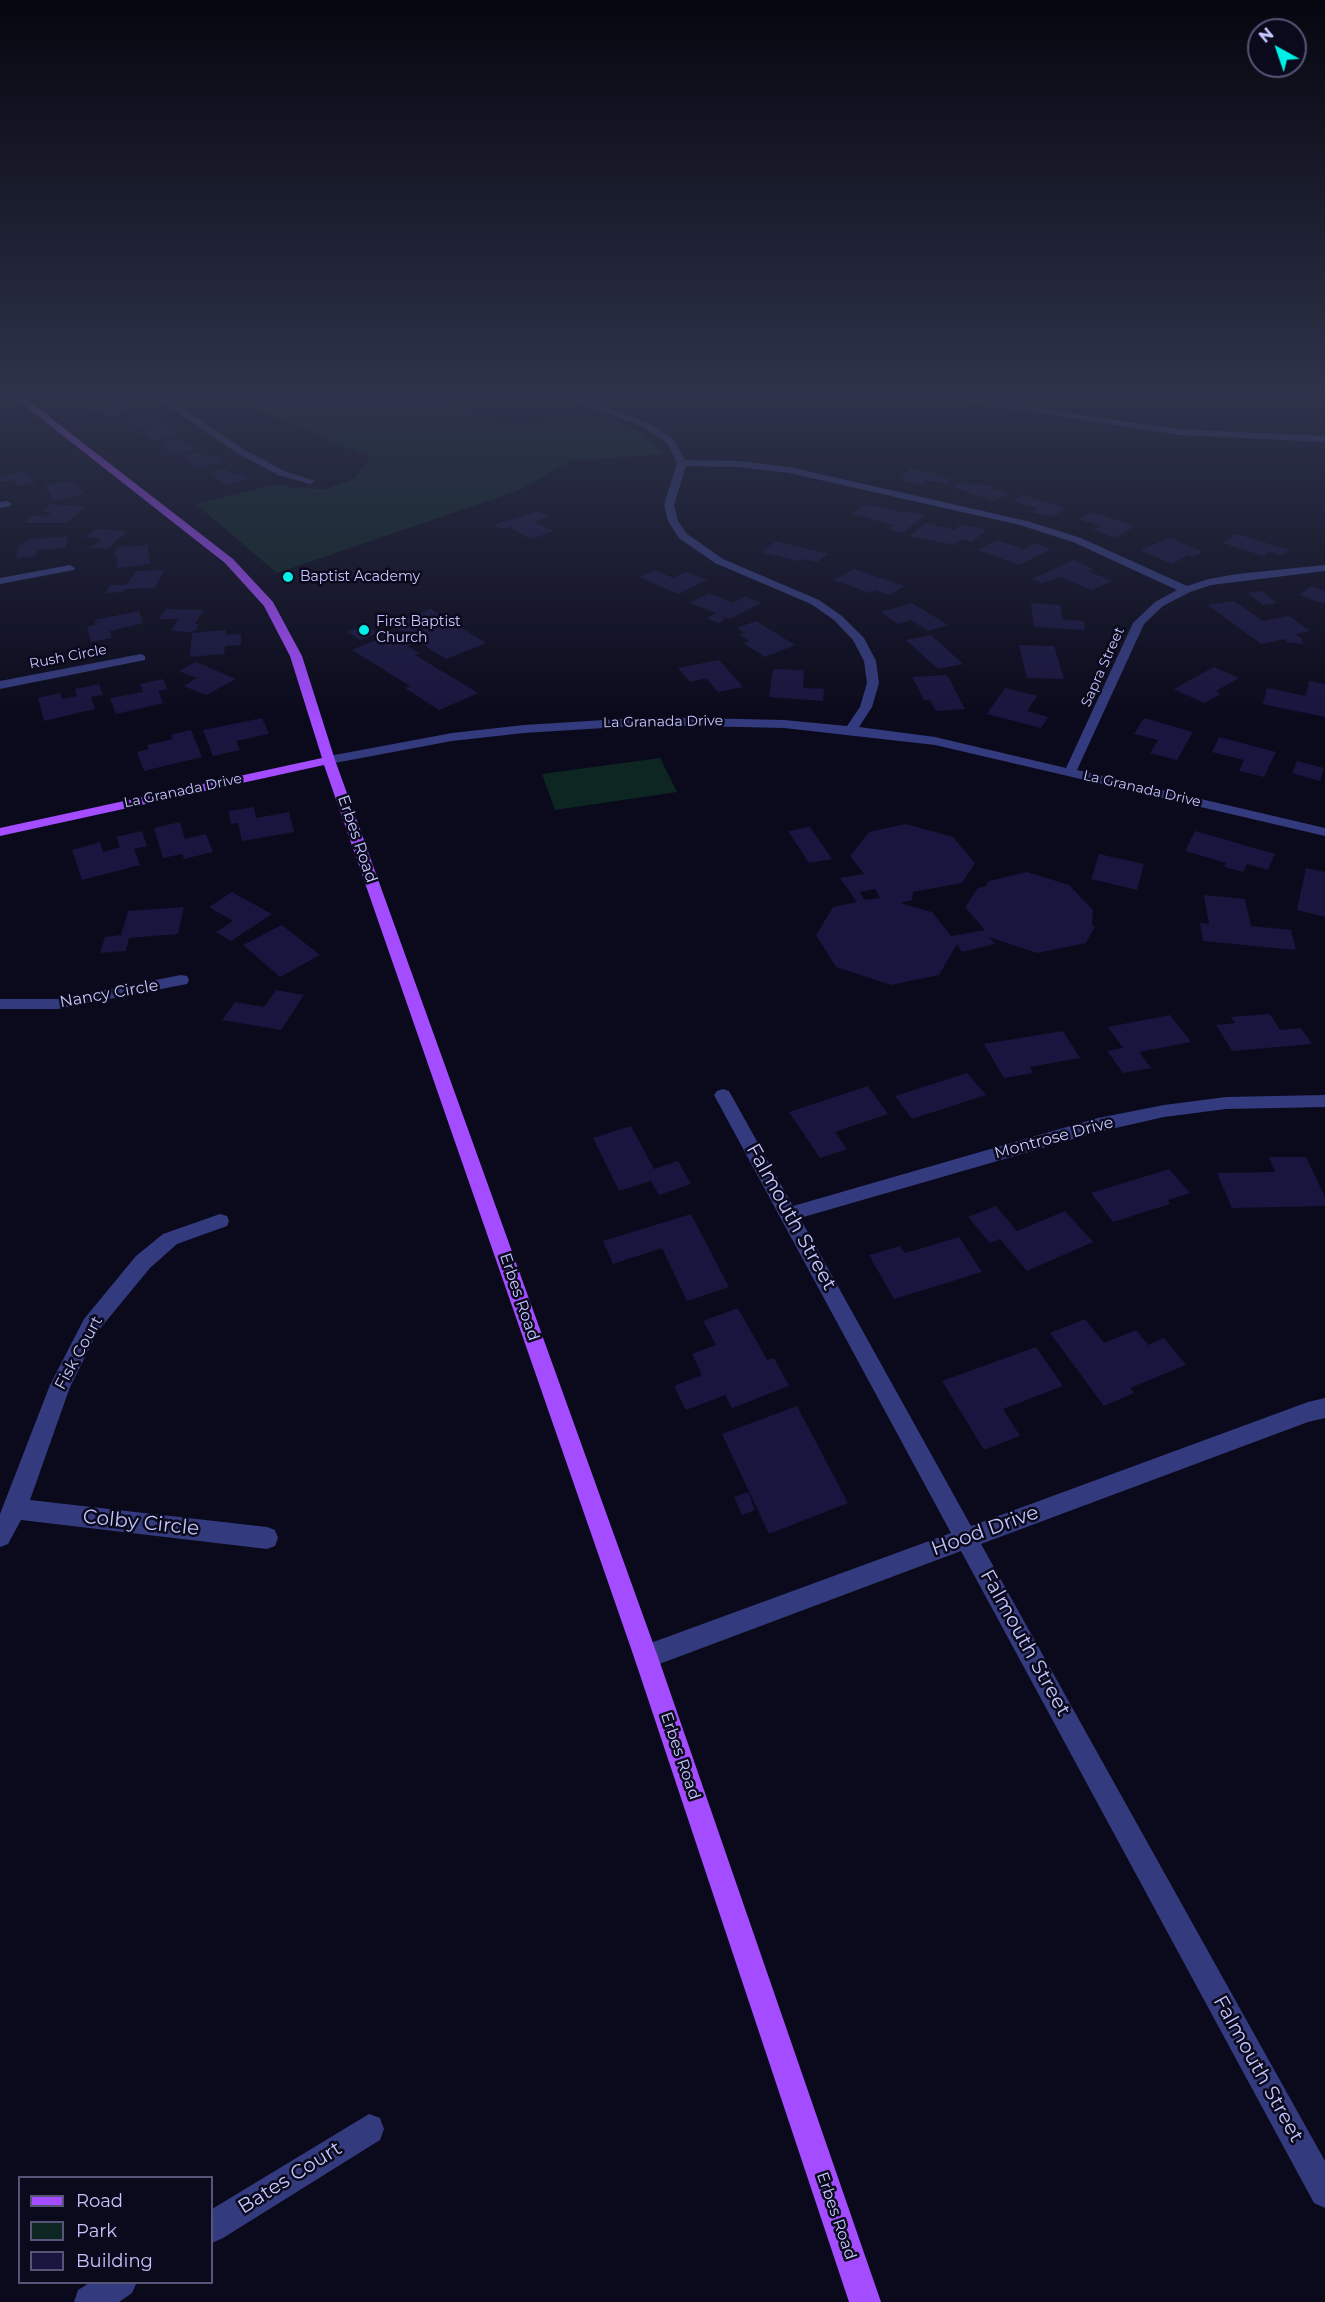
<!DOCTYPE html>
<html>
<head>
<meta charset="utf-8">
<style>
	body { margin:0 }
	#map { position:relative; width:1325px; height:2302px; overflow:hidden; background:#0b0a1c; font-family:Montserrat,sans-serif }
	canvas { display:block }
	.legend { position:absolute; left:18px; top:2176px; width:195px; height:108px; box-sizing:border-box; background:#0b0a1c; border:2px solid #557; margin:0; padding:8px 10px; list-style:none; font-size:18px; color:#c5c6ff }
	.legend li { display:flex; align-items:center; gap:12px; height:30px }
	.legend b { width:30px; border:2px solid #557 }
	.north { position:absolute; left:1247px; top:18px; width:60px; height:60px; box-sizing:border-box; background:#0b0a1c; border:2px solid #557; border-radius:50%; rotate:320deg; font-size:16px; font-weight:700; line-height:24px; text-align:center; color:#c5c6ff }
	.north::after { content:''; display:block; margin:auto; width:21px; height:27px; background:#00f0e8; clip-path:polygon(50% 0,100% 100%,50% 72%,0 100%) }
</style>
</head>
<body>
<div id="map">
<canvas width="1325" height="2302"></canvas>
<ul class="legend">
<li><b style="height:8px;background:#a44cff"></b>Road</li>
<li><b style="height:16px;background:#0d2622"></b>Park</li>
<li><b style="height:16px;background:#18153e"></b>Building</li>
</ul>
<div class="north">N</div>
</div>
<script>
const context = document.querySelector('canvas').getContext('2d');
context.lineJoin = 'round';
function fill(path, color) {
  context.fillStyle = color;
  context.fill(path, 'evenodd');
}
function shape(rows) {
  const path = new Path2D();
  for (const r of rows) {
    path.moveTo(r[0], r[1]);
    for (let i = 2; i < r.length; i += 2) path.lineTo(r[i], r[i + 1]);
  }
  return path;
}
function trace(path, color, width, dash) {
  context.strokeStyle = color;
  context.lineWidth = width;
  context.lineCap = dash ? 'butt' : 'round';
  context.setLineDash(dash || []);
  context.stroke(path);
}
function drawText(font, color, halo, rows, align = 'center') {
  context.font = font + ' Montserrat,sans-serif';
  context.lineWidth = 5;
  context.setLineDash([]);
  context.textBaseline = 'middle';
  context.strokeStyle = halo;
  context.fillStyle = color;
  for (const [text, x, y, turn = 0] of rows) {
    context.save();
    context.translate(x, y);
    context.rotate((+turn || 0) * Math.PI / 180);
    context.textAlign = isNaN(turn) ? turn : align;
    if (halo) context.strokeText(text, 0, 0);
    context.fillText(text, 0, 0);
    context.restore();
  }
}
const green = shape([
	[230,398,429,398,512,427,589,414,639,430,664,454,570,461,520,490,277,573,196,504,278,484,293,488,327,489,355,478,370,457],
	[660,758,677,792,555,810,542,774]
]);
const building = shape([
	[82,398,119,398,119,399,85,405,79,400],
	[127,400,133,404,120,407,128,406,135,411,108,417,100,411,93,413,89,410],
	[144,412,159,422,137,428,124,419],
	[162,424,178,435,155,441,141,432,149,430,146,428],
	[181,437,186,441,183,442,197,449,173,455,160,445],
	[198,452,206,458,215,456,222,462,197,468,182,456],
	[225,469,233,475,241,473,250,479,226,485,209,473],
	[909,469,932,473,952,478,948,484,924,480,921,484,900,481],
	[26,471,35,483,18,486,13,480,0,482,0,476],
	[73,480,85,494,55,501,49,496,52,494,44,486],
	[964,482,972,485,979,483,1009,494,993,501,953,487],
	[1022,495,1066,508,1052,517,1032,512,1038,508,1013,501],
	[51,504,86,507,66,523,24,523,33,515,46,517,52,512,42,511],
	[866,504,902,513,906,511,925,516,902,533,888,530,894,525,852,514],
	[537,511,548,517,535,522,553,531,531,539,509,527,502,529,494,525],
	[1091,512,1135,526,1115,538,1093,530,1100,526,1079,519],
	[926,523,954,530,962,524,986,530,972,542,962,539,954,545,910,536],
	[96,529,127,531,107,549,91,548,102,539,86,537],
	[1236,534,1289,550,1281,556,1269,552,1264,556,1223,543],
	[68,536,66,548,37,550,36,556,16,558,18,546,28,540],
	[1170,538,1203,552,1192,557,1188,555,1172,564,1140,550],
	[997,540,1024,549,1034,543,1051,549,1019,565,977,550],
	[776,541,828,554,817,562,802,559,798,561,761,552],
	[147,545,150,564,117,568,117,556,114,555,116,548],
	[1074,560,1093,569,1088,571,1112,581,1091,590,1061,577,1041,583,1032,579],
	[854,569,904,586,890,595,875,590,870,593,834,580],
	[164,570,155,588,125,589,124,592,106,593,110,585,126,585,137,571],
	[655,570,673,578,686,572,707,580,678,594,639,577],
	[1312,586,1325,591,1325,604,1299,595],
	[1261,591,1277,603,1263,605,1248,593],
	[709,593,733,603,745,596,761,603,730,619,720,615,726,619,718,623,707,618,716,613,690,603],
	[1234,601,1263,621,1289,616,1310,631,1295,634,1301,638,1303,644,1287,642,1285,639,1261,644,1208,605],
	[912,603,948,625,928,631,911,620,898,624,881,612],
	[1031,603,1060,605,1063,620,1084,621,1085,630,1034,627],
	[166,609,204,610,195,624,199,624,196,630,191,632,171,631,179,619,159,619],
	[431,609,486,643,446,659,390,624],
	[139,611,143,623,110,631,112,638,91,642,87,627,96,625,94,620],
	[756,621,795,645,765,657,743,643,749,641,740,635,745,633,737,628],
	[366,625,378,633,360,640,347,632],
	[226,630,226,635,241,634,241,645,225,646,224,654,190,657,192,633],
	[388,635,395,639,399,637,412,645,407,646,419,653,415,655,478,693,439,710,405,688,410,686,352,650],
	[931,635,963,664,938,669,906,640],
	[1019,645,1054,646,1064,679,1027,678],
	[719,660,743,687,718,692,706,678,690,682,678,668],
	[196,662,236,679,206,695,184,686,197,678,179,671],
	[1214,667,1239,678,1216,691,1221,694,1204,703,1174,689],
	[773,669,804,670,803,688,824,689,823,701,769,697],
	[947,675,965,709,936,711,930,700,924,700,912,677],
	[163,679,167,689,158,691,163,703,116,714,110,698,143,692,140,684],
	[1309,681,1325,684,1325,717,1263,704,1267,688,1306,696],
	[99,684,103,695,91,697,95,709,44,721,38,698,60,693,62,699,77,696,75,689],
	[1005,688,1037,696,1027,711,1048,717,1041,728,987,714],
	[262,718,269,734,236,741,240,750,213,756,203,730],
	[1144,718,1193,732,1177,760,1150,753,1158,740,1134,734],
	[191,730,202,757,144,771,137,752,149,749,147,745,173,739,171,735],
	[1219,737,1276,752,1264,777,1239,771,1244,760,1212,752],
	[1297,761,1324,768,1320,781,1292,773],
	[254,807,256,818,289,812,294,832,242,841,238,823,231,824,229,811],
	[180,822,185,839,206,834,213,852,184,859,182,854,163,858,154,828],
	[906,824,953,837,975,863,962,883,913,892,912,900,900,903,932,912,951,936,985,930,965,907,978,888,986,886,989,881,1027,872,1069,885,1093,910,1092,925,1095,926,1086,943,1037,953,989,937,995,944,962,952,957,944,939,975,891,985,836,967,816,935,833,907,857,902,840,878,864,874,850,856,869,832],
	[875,889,880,898,865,900,859,892],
	[810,827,832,859,809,863,788,831],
	[142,831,147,846,134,849,140,865,82,880,72,850,100,842,103,852,120,847,116,837],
	[1195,831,1275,854,1268,870,1247,864,1243,872,1224,867,1226,863,1185,851],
	[1099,854,1144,864,1137,890,1091,879],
	[1306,868,1325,872,1325,917,1297,910],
	[232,892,272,914,231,941,216,932,233,921,209,907],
	[1204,895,1245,899,1251,926,1291,930,1296,950,1203,941,1200,923,1209,924],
	[184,907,178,934,129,938,126,951,100,953,105,937,121,935,128,911],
	[282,925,320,955,280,977,243,945],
	[276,990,304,995,281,1030,222,1020,235,1002,264,1007],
	[1270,1014,1280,1030,1301,1028,1312,1044,1232,1051,1216,1025,1235,1023,1231,1017],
	[1170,1015,1191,1042,1139,1052,1151,1068,1123,1073,1107,1051,1123,1048,1108,1027],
	[1063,1031,1080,1058,1030,1067,1033,1073,1004,1078,984,1044],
	[967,1073,986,1095,912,1119,895,1096],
	[868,1086,888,1114,835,1132,847,1149,820,1158,789,1112],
	[631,1126,654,1169,678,1161,691,1184,659,1195,651,1181,619,1191,593,1138],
	[1269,1157,1306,1157,1325,1197,1325,1206,1232,1208,1217,1173,1275,1172],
	[1169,1169,1190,1193,1168,1200,1170,1204,1113,1222,1091,1193],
	[996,1206,1017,1231,1065,1211,1093,1242,1027,1271,1000,1239,990,1243,968,1217],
	[691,1214,729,1287,687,1301,662,1248,613,1264,603,1241],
	[959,1237,982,1272,894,1299,869,1255,900,1246,905,1253],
	[738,1308,767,1360,774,1358,789,1386,732,1408,725,1395,686,1410,674,1386,702,1375,692,1354,716,1345,703,1321],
	[1085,1319,1104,1343,1136,1330,1148,1345,1164,1338,1186,1365,1130,1388,1134,1393,1104,1406,1050,1333],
	[1036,1347,1063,1386,1003,1409,1020,1436,984,1450,942,1381],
	[797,1406,848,1503,769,1534,722,1434],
	[748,1492,755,1510,742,1515,734,1497]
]);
const minor = shape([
	[157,398,167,398,243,449,284,471,315,481,310,484,278,475,237,453,157,398],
	[566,398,579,398,649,423,673,439,685,460,738,461,789,467,1027,521,1081,538,1187,586,1209,579,1237,574,1325,565,1325,571,1211,585,1190,592,1163,606,1144,624,1077,770,1325,828,1325,836,935,745,784,728,652,725,524,733,452,741,329,764,324,763,323,760,324,757,329,756,452,733,524,725,652,717,784,720,847,726,860,707,867,683,864,661,853,640,834,620,811,604,715,563,679,538,668,521,664,505,677,463,667,443,643,427,566,398],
	[686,466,738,467,789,473,1020,525,1073,542,1177,590,1155,602,1133,623,1066,768,935,737,859,727,872,707,879,683,876,661,864,638,842,616,819,600,723,559,687,534,678,521,674,505,686,466],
	[943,398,966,398,1179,429,1325,436,1325,442,1179,435,943,398],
	[7,501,12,504,10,506,0,508,0,502,7,501],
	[70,565,75,568,74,570,0,584,0,578,70,565],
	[141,654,145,656,145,660,0,689,0,681,141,654],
	[181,975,187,976,189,980,187,984,58,1009,0,1009,0,999,58,999,181,975],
	[723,1089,729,1091,793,1206,1098,1118,1164,1105,1226,1097,1325,1095,1325,1107,1226,1109,1164,1117,1098,1132,800,1218,971,1526,1308,1402,1325,1398,1325,1418,1308,1422,981,1544,1325,2161,1325,2208,1314,2203,961,1551,646,1669,637,1666,634,1657,637,1648,951,1533,714,1095,717,1091,723,1089],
	[220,1214,227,1216,229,1221,227,1226,177,1244,150,1268,98,1331,70,1387,30,1500,267,1527,275,1530,278,1538,275,1546,267,1549,21,1520,8,1544,0,1547,0,1514,50,1385,84,1319,136,1256,163,1234,220,1214],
	[369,2114,380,2118,384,2129,380,2140,223,2238,212,2243,212,2209,369,2114],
	[91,2282,137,2282,132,2293,119,2302,74,2302,78,2290,91,2282]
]);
const major = shape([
	[15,398,25,398,233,559,273,602,302,656,335,760,658,1657,881,2302,849,2302,634,1657,324,765,0,836,0,828,322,758,290,656,264,606,225,563,15,398]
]);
const markers = [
	[288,577,6,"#00f0e8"],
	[364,630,6,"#00f0e8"]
];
const farPoinames = [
	["Baptist Academy",300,577],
	["First Baptist",376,622],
	["Church",376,638]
];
const farStreetnames = [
	["Rush Circle",68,657,-11],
	["Sapra Street",1103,667,-66],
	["La Granada Drive",663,722,-1],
	["La Granada Drive",1142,789,13],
	["La Granada Drive",183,791,-12]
];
const streetNames = [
	["Erbes Road",357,839,71],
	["Nancy Circle",109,994,-10],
	["Montrose Drive",1054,1138,-15],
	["Erbes Road",519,1297,71],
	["Fisk Court",79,1353,-61],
	["Erbes Road",680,1756,71],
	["Erbes Road",836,2216,71]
];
const nearStreetnames = [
	["Falmouth Street",791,1217,61],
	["Colby Circle",141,1523,6],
	["Hood Drive",985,1531,-20],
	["Falmouth Street",1025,1643,61],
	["Falmouth Street",1258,2069,61],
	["Bates Court",290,2178,-32]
];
fill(green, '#0d2622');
fill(building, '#18153e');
fill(minor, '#333a7d');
fill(major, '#a44cff');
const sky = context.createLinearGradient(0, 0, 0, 721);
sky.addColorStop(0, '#06060f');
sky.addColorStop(0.55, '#2e334b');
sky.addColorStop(1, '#2e334b00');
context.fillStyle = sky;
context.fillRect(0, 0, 1325, 721);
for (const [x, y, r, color] of markers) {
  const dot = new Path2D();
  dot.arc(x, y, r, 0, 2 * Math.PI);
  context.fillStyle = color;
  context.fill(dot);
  trace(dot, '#0b0a1c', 2);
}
drawText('14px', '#c5c6ff', '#0b0a1c', farPoinames, 'left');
drawText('14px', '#c5c6ff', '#0b0a1c', farStreetnames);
drawText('16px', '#c5c6ff', '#0b0a1c', streetNames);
drawText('20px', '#c5c6ff', '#0b0a1c', nearStreetnames);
</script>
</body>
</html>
